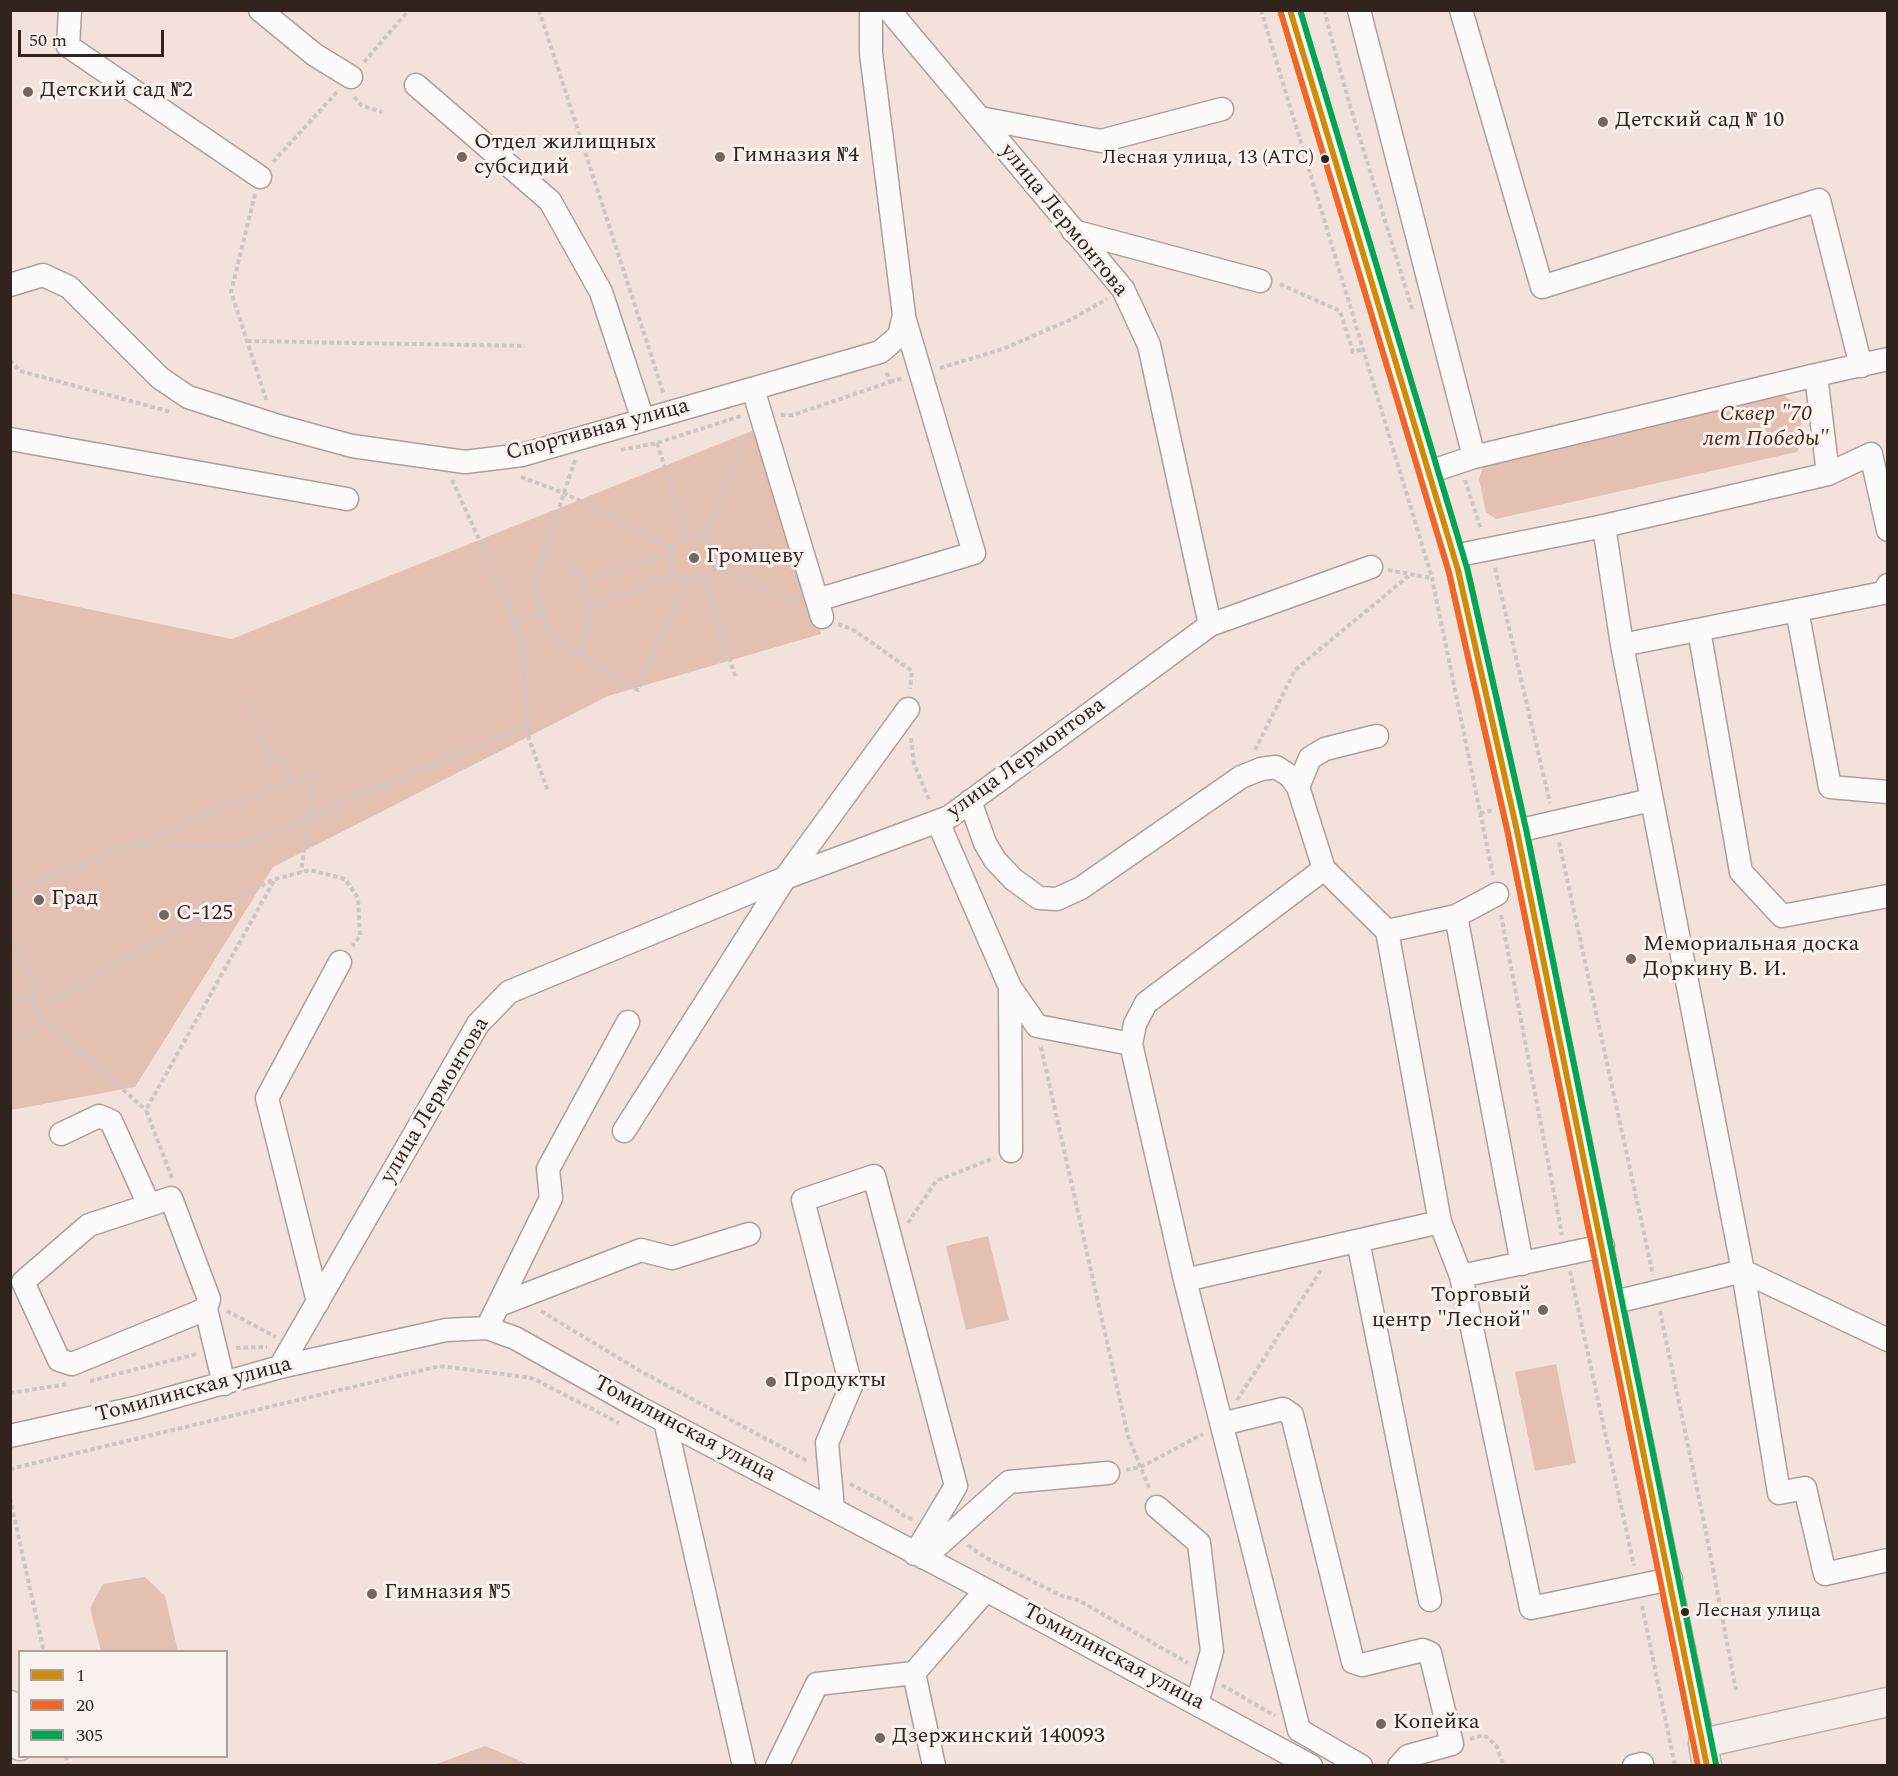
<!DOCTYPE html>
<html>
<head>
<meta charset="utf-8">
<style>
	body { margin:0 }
	#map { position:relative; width:1898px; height:1776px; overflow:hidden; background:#f3e2dc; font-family:Spectral,serif }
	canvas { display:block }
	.frame { position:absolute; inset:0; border:12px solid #31231e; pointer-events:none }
	.legend { position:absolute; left:18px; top:1650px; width:210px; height:108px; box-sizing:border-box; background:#f9f1ee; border:2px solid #a99f9b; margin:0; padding:8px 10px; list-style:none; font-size:18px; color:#31231e }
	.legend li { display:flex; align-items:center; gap:12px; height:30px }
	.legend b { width:30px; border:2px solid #a99f9b }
	.scale { position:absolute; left:18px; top:30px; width:146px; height:27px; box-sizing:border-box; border:3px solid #31231e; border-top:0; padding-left:8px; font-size:18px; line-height:21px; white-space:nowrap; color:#31231e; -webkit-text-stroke:4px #f9f1ee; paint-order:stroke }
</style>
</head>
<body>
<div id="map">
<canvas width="1898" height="1776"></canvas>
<div class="frame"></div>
<ul class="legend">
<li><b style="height:8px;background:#cf8c06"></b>1</li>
<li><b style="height:8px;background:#f26522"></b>20</li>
<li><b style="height:8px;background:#00a651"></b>305</li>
</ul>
<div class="scale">50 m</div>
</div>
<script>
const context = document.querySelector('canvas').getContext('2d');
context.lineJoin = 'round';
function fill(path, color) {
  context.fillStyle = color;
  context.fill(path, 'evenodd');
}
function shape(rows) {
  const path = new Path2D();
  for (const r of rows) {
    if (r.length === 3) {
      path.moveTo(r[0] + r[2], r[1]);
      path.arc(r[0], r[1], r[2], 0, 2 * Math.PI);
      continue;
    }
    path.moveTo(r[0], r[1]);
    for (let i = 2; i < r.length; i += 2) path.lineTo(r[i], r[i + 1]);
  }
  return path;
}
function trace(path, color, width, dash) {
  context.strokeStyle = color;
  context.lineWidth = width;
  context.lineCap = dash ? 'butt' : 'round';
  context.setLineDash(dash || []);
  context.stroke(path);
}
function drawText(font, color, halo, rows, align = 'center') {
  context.font = font + ' Spectral,serif';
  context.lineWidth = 6;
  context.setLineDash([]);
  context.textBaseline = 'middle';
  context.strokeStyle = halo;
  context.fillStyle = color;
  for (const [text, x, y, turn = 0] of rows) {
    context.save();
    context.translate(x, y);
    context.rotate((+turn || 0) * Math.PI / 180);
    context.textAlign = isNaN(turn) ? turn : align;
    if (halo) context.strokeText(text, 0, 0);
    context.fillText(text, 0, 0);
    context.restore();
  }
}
const green = shape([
	[1783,395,1798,405,1804,438,1797,452,1496,519,1486,512,1479,479,1484,463],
	[757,429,821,634,608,696,273,867,135,1087,11,1110,11,593,232,639],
	[988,1236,1009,1320,966,1330,946,1246],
	[1556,1364,1576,1463,1535,1471,1515,1372],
	[145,1577,165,1596,178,1651,101,1651,90,1608,103,1584],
	[485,1746,530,1765,434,1765]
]);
const path = shape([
	[539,10,664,395],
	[1261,10,1432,578,1493,875],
	[1324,10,1348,99,1413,312],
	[364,62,409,10],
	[354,97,361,105,382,112],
	[273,162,337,92],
	[255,194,231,292,267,402],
	[1280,284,1340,311,1353,352,1363,349],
	[247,341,525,346],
	[10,360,20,371,171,412],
	[940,368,1003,349,1070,320,1107,299],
	[890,382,904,378],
	[781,415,793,415,890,382,886,370],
	[657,443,687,535],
	[621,450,657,443,741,416],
	[575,460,533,585,552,639,638,690,685,581],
	[521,477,564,493,672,547],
	[452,480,505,596,521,643,529,739,548,791],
	[1465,480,1481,529],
	[693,558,23],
	[704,537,746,438],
	[544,552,568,564,582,581,588,621,580,656],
	[716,566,799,606],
	[1495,568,1550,803],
	[1388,570,1431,578],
	[704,579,735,676],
	[582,581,670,554],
	[588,607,676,574],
	[514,620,542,611],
	[838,624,852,629,912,671,910,689],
	[249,702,272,762],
	[911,738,914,764,930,802],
	[1255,750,1295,670,1411,574],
	[265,763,281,758,291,782],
	[1480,813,1494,810],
	[1559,842,1653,1275],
	[134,845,243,845,529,724],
	[10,893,315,772,301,872],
	[1501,915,1562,1235],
	[10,932,34,983,33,1001],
	[10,997,26,997,33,1001,39,1015,35,1030,28,1036,10,1037],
	[37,1007,274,879],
	[39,1015,146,1110],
	[1041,1047,1128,1436,1150,1490],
	[172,1178,146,1110,275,879,310,870,345,879,358,898,360,936,352,946],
	[908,1223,936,1181,994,1158],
	[1570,1271,1634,1566],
	[227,1311,276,1337],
	[541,1311,642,1372,809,1462],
	[1660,1311,1705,1527,1736,1690],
	[236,1348,267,1347],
	[90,1381,196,1354],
	[10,1393,68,1384],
	[1237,1400,1321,1270],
	[10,1469,440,1366,532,1378,619,1423],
	[1126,1470,1141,1467,1203,1434],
	[850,1484,887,1503,907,1518,914,1519],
	[10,1498,44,1652],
	[968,1545,986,1558,1062,1596,1078,1600,1188,1663],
	[1642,1606,1675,1766],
	[1222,1685,1275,1716],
	[1470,1739,1484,1735,1496,1745,1504,1766],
	[66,1756,68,1766],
	[456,1766,484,1756,506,1766]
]);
const minor = shape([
	[70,10,68,46,260,177],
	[260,10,315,55,351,77],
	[1290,10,1458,570,1517,831,1703,1743],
	[1359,10,1474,457],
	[1461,10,1542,287,1819,200,1861,366],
	[416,85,550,201,601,292,643,420],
	[980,118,1101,141,1222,109],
	[1073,231,1260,281],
	[10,285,43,275,69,287,160,378,188,397,275,425,352,446,465,462,522,455,880,352,899,336,904,315,871,53,871,10],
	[753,389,822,617],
	[10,439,347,499],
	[1429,472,1474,457,1816,375],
	[1828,474,1871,454,1888,530],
	[1604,526,1622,645,1743,1271,1779,1493,1805,1488,1825,1574,1888,1560],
	[1454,556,1604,526,1828,474,1816,375,1888,359],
	[817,600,974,553,904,317],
	[1797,610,1830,787,1888,792],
	[1210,625,1371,567],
	[1699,630,1741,872,1782,916,1888,896],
	[1622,645,1883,593,1888,585],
	[1298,787,1310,758,1325,749,1377,736],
	[970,801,985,843,995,860,1013,879,1039,898,1057,899,1081,888,1241,777,1261,769,1276,767,1290,776,1298,787,1324,869],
	[938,822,1010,987],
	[1517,831,1651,800],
	[1456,916,1497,894],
	[1387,931,1456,916,1522,1264],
	[624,1131,785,878,908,709],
	[61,1134,99,1116,111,1121,149,1205],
	[1011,1151,1010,987,1037,1026,1131,1044],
	[1358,1241,1430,1600],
	[1461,1276,1603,1246],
	[1185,1280,1440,1222],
	[318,1302,267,1098,340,962],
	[1615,1302,1743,1271,1888,1340],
	[499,1305,641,1250,672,1258,749,1234],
	[206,1309,72,1364,59,1360,23,1282,89,1225,171,1198,209,1299,206,1309,224,1384],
	[487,1328,551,1198,548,1169,628,1022],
	[280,1367,478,1024,509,992,785,878,949,817,1210,625,1149,345,1123,289,889,10],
	[665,1421,744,1766],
	[1222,1424,1283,1409,1292,1415,1353,1662,1362,1665,1423,1650,1430,1653,1452,1744,1408,1756,1399,1766],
	[10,1436,135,1408,280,1367,446,1330,487,1328,515,1338,638,1407,986,1590,1311,1766],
	[1157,1507,1199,1543,1212,1651,1197,1703],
	[833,1509,827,1443,851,1386,803,1200,874,1176,956,1486,915,1554],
	[924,1558,1009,1482,1108,1473],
	[914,1673,934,1766],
	[777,1766,817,1684,914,1673,986,1590],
	[1361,1766,1299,1730,1185,1280,1131,1044,1135,1024,1146,1003,1324,869,1387,931,1440,1222,1461,1276,1531,1608,1671,1579],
	[1634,1766,1642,1764]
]);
const major = shape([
	[10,1705,20,1746],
	[1707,1766,1703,1743,1888,1702]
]);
const bus1 = shape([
	[1290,10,1458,570,1517,831,1707,1766]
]);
const bus2 = shape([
	[1281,13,1449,572,1508,833,1698,1766]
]);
const bus3 = shape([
	[1300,10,1467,568,1526,829,1716,1764]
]);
const markers = [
	[28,92,6,"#756660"],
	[1603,122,6,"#756660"],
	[462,157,6,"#756660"],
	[720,157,6,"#756660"],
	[1325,159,5,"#31231e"],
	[694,558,6,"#756660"],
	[39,900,6,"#756660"],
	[164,915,6,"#756660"],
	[1631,959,6,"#756660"],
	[1543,1310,6,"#756660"],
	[771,1382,6,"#756660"],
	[372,1594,6,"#756660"],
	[1685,1612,5,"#31231e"],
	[1381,1724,6,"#756660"],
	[880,1738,6,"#756660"]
];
const busNames = [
	["Лесная улица, 13 (АТС)",1314,159],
	["Лесная улица",1696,1612,"left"]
];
const poiNames = [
	["Детский сад №2",40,92],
	["Детский сад № 10",1615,122],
	["Отдел жилищных",474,144],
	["субсидий",474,169],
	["Гимназия №4",732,157],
	["Громцеву",706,558],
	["Град",51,900],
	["С-125",176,915],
	["Мемориальная доска",1643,946],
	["Доркину В. И.",1643,971],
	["Торговый",1531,1297,"right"],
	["центр \"Лесной\"",1531,1322,"right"],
	["Продукты",783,1382],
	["Гимназия №5",384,1594],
	["Копейка",1393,1724],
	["Дзержинский 140093",892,1738]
];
const streetNames = [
	["улица Лермонтова",1063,221,51],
	["Спортивная улица",598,431,-15],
	["улица Лермонтова",1027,759,-36],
	["улица Лермонтова",436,1101,-59],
	["Томилинская улица",194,1391,-15],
	["Томилинская улица",684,1430,28],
	["Томилинская улица",1113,1658,28]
];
const parkNames = [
	["Сквер \"70",1766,416],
	["лет Победы\"",1766,441]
];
fill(green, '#e4c0b3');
trace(minor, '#ae9f9a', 25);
trace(major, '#c2b1ab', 31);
trace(path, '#ccc7c4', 4, [4.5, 3]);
trace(minor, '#fdfbfa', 22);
trace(major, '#f6eeea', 28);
trace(bus1, '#cf8c06', 6);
trace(bus2, '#f26522', 6);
trace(bus3, '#00a651', 6);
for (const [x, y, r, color] of markers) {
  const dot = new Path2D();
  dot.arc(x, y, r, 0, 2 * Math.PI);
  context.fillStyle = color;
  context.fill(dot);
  trace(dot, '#f9f1ee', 2);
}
drawText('20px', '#31231e', '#f9f1ee', busNames, 'right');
drawText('22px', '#31231e', '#f9f1ee', poiNames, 'left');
drawText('22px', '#31231e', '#f9f1ee', streetNames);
drawText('italic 22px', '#51210b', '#f9f1ee', parkNames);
</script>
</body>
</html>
